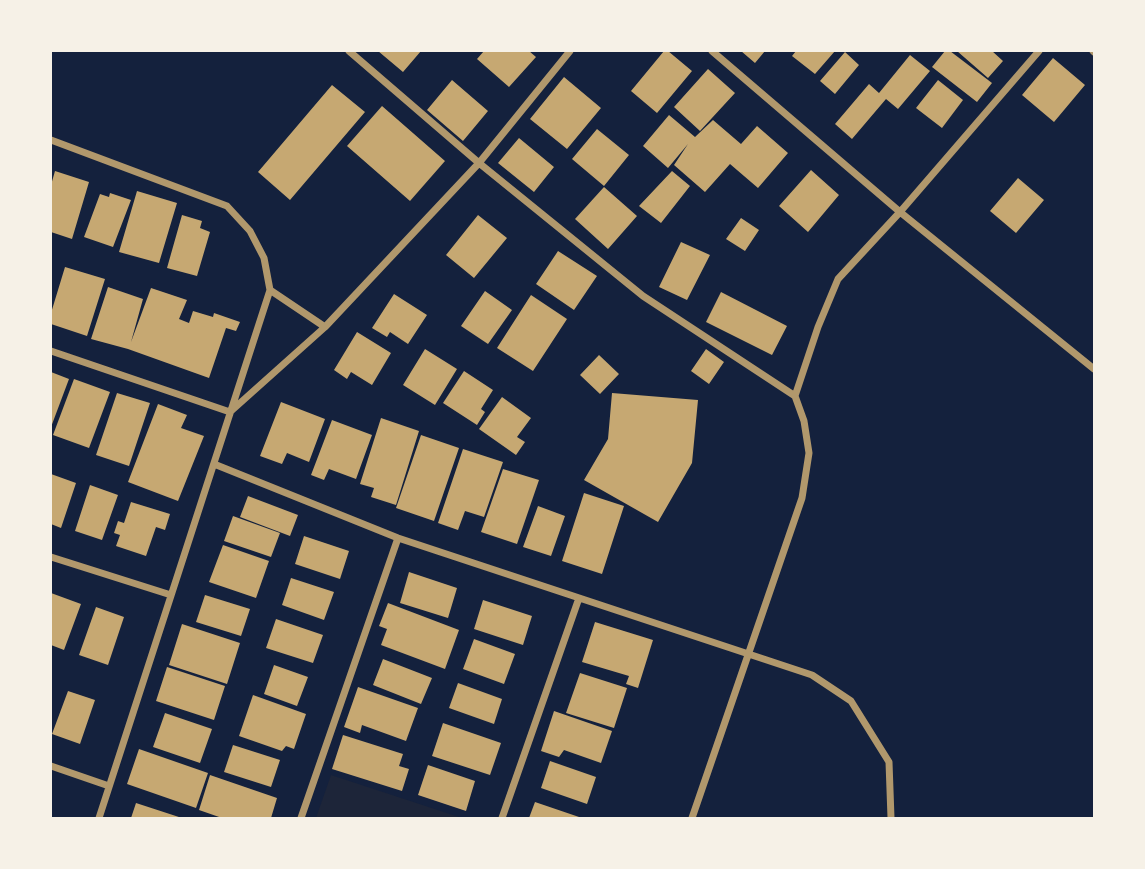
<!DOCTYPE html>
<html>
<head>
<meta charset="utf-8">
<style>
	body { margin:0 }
	#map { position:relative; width:1145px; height:869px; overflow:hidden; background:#14213d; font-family:"IBM Plex Sans",sans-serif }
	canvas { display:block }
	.frame { position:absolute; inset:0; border:52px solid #f6f1e7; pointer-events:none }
</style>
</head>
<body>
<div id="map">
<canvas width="1145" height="869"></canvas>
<div class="frame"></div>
</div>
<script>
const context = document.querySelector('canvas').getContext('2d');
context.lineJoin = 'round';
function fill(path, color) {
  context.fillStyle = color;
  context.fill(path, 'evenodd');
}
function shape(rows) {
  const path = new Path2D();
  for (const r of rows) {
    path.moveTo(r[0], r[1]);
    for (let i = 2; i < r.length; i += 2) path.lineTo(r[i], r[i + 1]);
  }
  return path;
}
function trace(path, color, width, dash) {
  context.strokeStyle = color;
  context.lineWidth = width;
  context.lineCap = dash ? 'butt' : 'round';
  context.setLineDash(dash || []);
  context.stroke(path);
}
const green = shape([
	[331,775,462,818,316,818]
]);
const building = shape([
	[378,51,421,51,403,72],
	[484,51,529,51,536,57,509,87,477,59],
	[664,51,668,51,692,71,657,113,631,91],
	[741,51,765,51,755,63],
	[796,51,835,51,815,74,792,56],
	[945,51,950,51,992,83,977,102,932,67],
	[957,51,992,51,1003,61,988,78],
	[845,52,859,65,835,94,820,81],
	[910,55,930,71,898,109,886,99,852,139,835,124,869,84,879,93],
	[1053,58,1085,85,1054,122,1022,95],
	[708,69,735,93,700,131,674,107],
	[564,77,601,108,567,149,530,119],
	[452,80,488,111,463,141,427,110],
	[938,80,963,100,942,128,916,108],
	[332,85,365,112,290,200,258,172],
	[382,106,445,161,410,201,347,146],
	[669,115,695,137,713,120,741,144,757,126,788,153,758,188,730,164,705,192,674,165,688,144,668,168,643,146],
	[597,129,629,155,604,186,572,159],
	[519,138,554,167,534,192,498,163],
	[811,170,839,195,808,232,779,206],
	[55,171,89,182,72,239,51,232,51,185],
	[672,171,690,186,661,223,639,206],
	[1018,178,1044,200,1016,233,990,211],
	[604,187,637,216,608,249,575,219],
	[137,191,177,203,159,263,119,252],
	[110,193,131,200,113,247,84,237,100,194,109,197],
	[182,215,202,221,200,228,210,232,197,276,167,268],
	[478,215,507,238,474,278,446,255],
	[741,218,759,230,745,251,726,239],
	[681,242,710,255,687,300,659,287],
	[558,251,597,276,574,310,536,284],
	[65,267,105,279,87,336,51,324,51,313],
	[108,287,143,299,131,342,151,288,187,300,179,319,189,323,193,311,213,317,214,313,240,322,236,331,226,328,209,378,128,349,91,339],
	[485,291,512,310,488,344,461,326],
	[721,292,787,326,772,355,706,322],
	[394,294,427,315,408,344,390,332,387,337,372,328],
	[531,295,567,319,533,371,497,348],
	[357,332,391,353,372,385,351,372,347,379,334,370],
	[425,349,457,369,435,405,403,385],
	[706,349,724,362,709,384,691,371],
	[599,355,619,374,600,394,580,375],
	[464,371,493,390,481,409,485,412,477,425,443,403],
	[51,372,69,379,51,427],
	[74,379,110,392,89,448,53,435],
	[117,393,150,403,129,466,96,455],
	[612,393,698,400,692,463,658,522,584,480,608,439],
	[502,397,531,418,517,437,525,442,516,455,479,429],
	[281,402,325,419,309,462,287,453,282,464,260,456],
	[158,404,187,415,181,428,204,436,178,501,128,482],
	[381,418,419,431,396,505,371,497,374,488,360,484],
	[332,420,372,435,356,479,329,469,324,480,311,475],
	[421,435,459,448,434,521,396,508],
	[463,449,503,462,484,517,465,511,458,530,438,523],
	[503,469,539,480,517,544,481,532],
	[51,474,76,483,61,528,51,524],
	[90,485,118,495,102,540,75,531],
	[584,493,624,506,602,574,562,561],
	[248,496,298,515,290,536,240,517],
	[131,502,170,514,165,530,156,527,146,556,116,546,120,535,114,533,118,521,124,523],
	[538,506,565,516,551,556,523,547],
	[233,516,280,533,271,557,224,541],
	[304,536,349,551,340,579,295,564],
	[223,545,269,561,256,598,209,582],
	[409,572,457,588,448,618,400,603],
	[291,578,334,592,324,620,282,605],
	[51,593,81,604,64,650,51,645],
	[205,595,250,609,241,636,196,622],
	[483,600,532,616,523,645,474,629],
	[388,603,459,630,445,669,381,645,387,629,379,626],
	[96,607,124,617,108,665,79,655],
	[276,619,323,635,313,663,266,648],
	[595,622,653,640,638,688,626,684,629,676,582,662],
	[182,624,240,643,227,684,169,665],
	[474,639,515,654,504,684,463,669],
	[383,659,432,678,421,704,373,685],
	[274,665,308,677,297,706,264,694],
	[167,667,225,686,214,720,156,701],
	[580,673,627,688,614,728,566,713],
	[458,683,502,699,494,724,449,708],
	[358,687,418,708,406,741,362,725,360,733,344,727],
	[68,691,95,700,80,744,52,734],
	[253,695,306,714,294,749,286,746,282,751,239,736],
	[554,711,612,731,601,763,564,750,559,757,541,751],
	[165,713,212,729,200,763,153,747],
	[443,723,501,743,490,775,432,756],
	[343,735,403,754,399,766,409,769,402,791,332,769],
	[233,745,280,760,271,787,224,772],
	[139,749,208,773,196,808,127,784],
	[550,761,596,777,587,804,541,788],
	[428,765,475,781,466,811,418,795],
	[210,775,277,798,271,818,222,818,199,810],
	[535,802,582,818,529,818],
	[136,803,182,818,131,818]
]);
const minor = shape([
	[349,51,479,163,643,296,795,396],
	[712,51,900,212,1094,369],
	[1093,51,1094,52],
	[51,140,227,206,250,231,264,258,270,290,325,327],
	[51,351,230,412,325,327,479,163,570,51],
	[214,464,398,538,812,675,851,701,889,762,891,818],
	[51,557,171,595],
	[51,766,109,786],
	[99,818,270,290],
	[301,818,398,538],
	[502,818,579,598],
	[692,818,802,498,809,453,804,421,795,396,818,327,838,279,900,212,1039,51]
]);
fill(green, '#1d2539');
fill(building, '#c6a872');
trace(minor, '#b1986c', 7);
</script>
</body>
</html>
